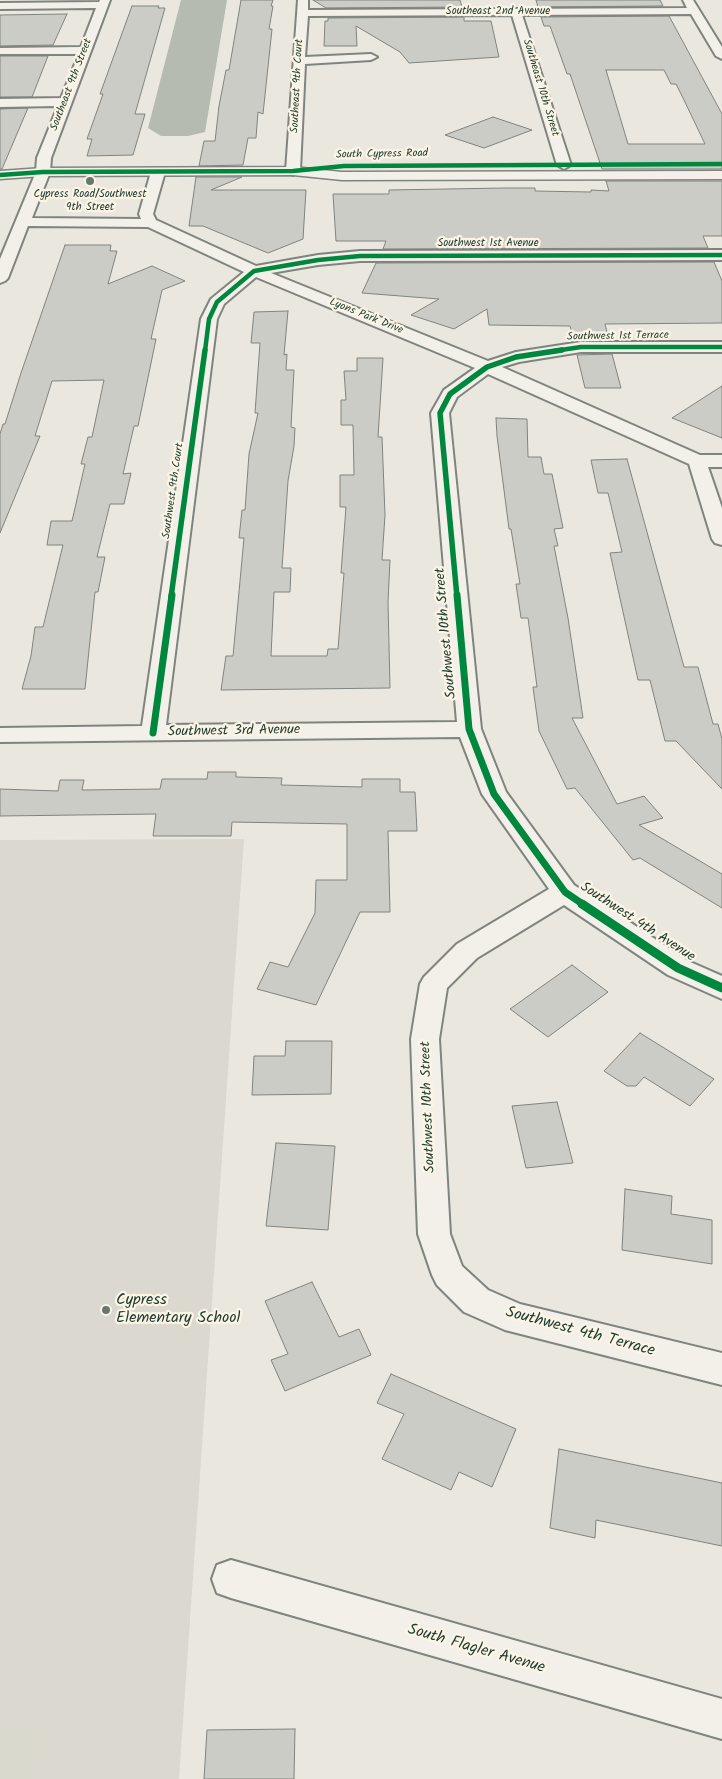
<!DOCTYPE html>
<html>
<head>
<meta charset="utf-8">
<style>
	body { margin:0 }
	canvas { display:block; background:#eae7df }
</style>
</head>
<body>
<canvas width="722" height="1779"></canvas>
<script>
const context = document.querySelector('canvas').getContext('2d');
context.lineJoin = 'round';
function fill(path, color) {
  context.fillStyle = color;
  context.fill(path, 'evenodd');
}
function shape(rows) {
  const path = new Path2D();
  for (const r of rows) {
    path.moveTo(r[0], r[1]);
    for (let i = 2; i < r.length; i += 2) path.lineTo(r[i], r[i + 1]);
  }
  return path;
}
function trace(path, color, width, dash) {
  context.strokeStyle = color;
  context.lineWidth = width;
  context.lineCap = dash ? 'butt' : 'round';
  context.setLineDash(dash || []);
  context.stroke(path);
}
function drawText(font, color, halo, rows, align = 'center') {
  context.font = font + ' Kalam,sans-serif';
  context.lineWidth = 4.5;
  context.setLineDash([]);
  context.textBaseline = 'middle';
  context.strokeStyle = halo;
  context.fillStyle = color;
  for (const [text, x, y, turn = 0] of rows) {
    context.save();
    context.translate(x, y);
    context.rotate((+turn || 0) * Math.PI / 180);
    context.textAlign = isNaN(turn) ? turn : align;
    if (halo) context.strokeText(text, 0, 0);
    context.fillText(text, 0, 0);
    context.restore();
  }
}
const built = shape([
	[244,839,179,1779,0,1779,0,840]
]);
const green = shape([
	[39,1731,33,1779,0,1779,0,1732]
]);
const water = shape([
	[181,0,227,0,205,132,188,136,161,136,148,128]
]);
const building = shape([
	[241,0,273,0,271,6,273,6,269,29,272,29,263,114,258,112,256,138,248,138,243,165,199,166,204,141,215,141,219,106,226,70,229,70,241,0],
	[313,0,460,0,462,7,326,8,313,0],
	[536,0,660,0,663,6,538,7,536,0],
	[132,6,159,6,158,8,165,8,135,114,145,114,133,155,87,156,92,139,87,139,103,94,100,94,132,6],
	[67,14,53,45,0,46,0,15,67,14],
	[669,16,722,114,722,169,602,169,570,74,567,74,550,26,544,26,541,17,669,16],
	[606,70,664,70,671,84,676,84,683,98,705,144,628,144,606,70],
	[464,17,464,21,491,21,499,57,409,63,400,52,356,26,357,46,324,46,325,21,328,21,328,18,464,17],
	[0,56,48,56,32,97,0,97,0,56],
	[28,108,2,169,0,169,0,109,28,108],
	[493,117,532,130,484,148,445,135,493,117],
	[196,177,242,177,211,190,306,190,303,239,268,253,203,226,189,226,196,177],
	[606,181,722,181,722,236,703,236,708,248,383,249,386,241,336,241,333,194,389,194,389,190,504,188,535,188,535,191,591,192,591,190,609,191,606,181],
	[65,245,111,245,110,251,117,251,108,284,152,266,185,281,162,290,151,339,156,339,138,426,134,426,123,474,131,473,124,504,110,504,97,557,105,557,98,592,95,592,85,689,22,689,31,656,35,627,43,627,63,545,47,545,51,521,72,521,85,464,81,464,88,437,92,437,104,380,52,381,35,436,40,436,0,533,0,434,3,424,5,424,21,373,65,245],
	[714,262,722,281,722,323,605,324,609,340,574,341,570,326,489,325,487,309,454,329,411,315,439,299,362,293,376,263,714,262],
	[288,311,284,355,287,354,286,370,294,370,291,427,295,428,294,446,288,481,282,568,291,568,290,592,274,592,271,656,327,656,328,649,338,649,344,573,341,573,346,507,340,507,340,475,354,475,353,425,341,425,341,400,346,400,344,371,357,371,357,358,383,358,378,437,382,437,385,515,382,560,390,560,388,602,390,688,221,690,226,656,233,656,244,538,239,538,242,510,245,510,249,454,258,413,255,413,260,343,251,343,254,312,288,311],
	[612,354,621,388,585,388,577,355,612,354],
	[722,386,722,438,672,418,722,386],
	[496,418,527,419,528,457,541,457,544,474,552,474,563,528,554,529,558,546,554,546,568,618,583,718,572,718,617,804,644,796,663,818,639,825,722,874,722,908,640,858,633,860,575,788,567,789,539,731,533,687,537,687,528,618,521,618,516,584,520,584,511,529,509,529,497,436,496,418],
	[627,459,684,667,698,667,713,724,718,724,722,739,722,789,676,741,665,741,650,680,638,680,610,553,622,552,608,493,598,493,591,460,627,459],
	[208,772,236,772,236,777,282,778,281,785,362,787,362,779,400,779,400,792,415,792,417,831,388,831,390,912,360,912,316,1005,257,989,270,962,288,967,315,913,316,880,347,880,347,824,232,822,231,836,153,836,156,814,0,816,0,789,58,791,60,780,84,780,82,790,160,789,162,779,207,779,208,772],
	[572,965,608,992,548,1037,510,1009,572,965],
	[640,1033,714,1079,690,1106,644,1077,636,1086,627,1086,604,1071,640,1033],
	[286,1041,332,1041,331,1094,252,1095,254,1056,285,1056,286,1041],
	[557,1102,573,1163,526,1168,512,1106,557,1102],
	[276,1143,335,1146,328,1230,266,1226,276,1143],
	[625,1189,672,1196,671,1214,712,1220,712,1264,622,1250,625,1189],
	[312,1282,339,1337,359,1329,371,1355,285,1391,271,1360,288,1354,265,1301,312,1282],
	[391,1374,516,1429,492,1487,459,1472,451,1490,382,1459,404,1414,377,1403,391,1374],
	[559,1449,722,1483,722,1546,596,1520,595,1538,550,1528,559,1449],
	[295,1729,294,1779,204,1779,207,1730,295,1729]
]);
const minor = shape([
	[100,0,110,0,51,158,50,172,32,218,141,219,139,214,151,172,158,168,165,172,153,214,156,220,256,266,318,255,360,251,722,250,722,260,360,261,318,265,271,273,488,361,516,352,581,342,722,342,722,352,581,352,519,362,502,367,700,455,722,455,722,467,708,467,722,508,722,545,715,543,712,539,689,464,488,374,457,397,449,413,481,729,506,792,574,885,688,961,722,976,722,999,668,975,564,905,477,958,447,988,439,1039,450,1234,462,1266,488,1290,520,1304,722,1353,722,1385,505,1330,464,1312,437,1285,432,1275,418,1234,411,1039,420,984,424,977,457,944,549,889,482,794,460,737,0,742,0,728,142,726,201,319,211,299,244,272,148,227,28,226,8,278,5,281,0,283,0,259,36,172,37,158,58,106,0,107,0,99,61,98,79,54,0,54,0,48,81,47,96,8,0,9,0,3,99,2,100,0],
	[256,277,475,368,444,390,431,413,457,722,166,725,217,319,224,304,256,277],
	[298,0,308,0,308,10,687,8,683,0,693,0,722,47,722,59,716,56,691,14,522,15,571,165,564,169,557,165,512,15,308,16,305,57,371,54,377,57,371,60,305,64,300,171,293,175,286,171,298,0],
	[231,1560,722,1699,722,1739,231,1598,217,1593,212,1579,217,1565,231,1560]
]);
const tertiary = shape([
	[293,167,342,172,722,171,722,179,342,180,293,175,43,176,0,179,0,171,43,168,293,167]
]);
const cyclewayFar3 = shape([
	[0,175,43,172,293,171,344,166,722,164],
	[205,351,209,319,217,302,254,271,318,260,360,256,722,255],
	[554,351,581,347,722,347]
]);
const cyclewayFar2 = shape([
	[171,597,205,350],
	[457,597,440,413,450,394,487,367,516,357,562,350]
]);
const cyclewayFar1 = shape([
	[457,595,469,729,494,794,565,892,584,905],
	[153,733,172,595]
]);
const cycleway = shape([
	[582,904,678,968,722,988]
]);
const markers = [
	[90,181,5,"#667870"],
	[106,1310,5,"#667870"]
];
const farStreetnames = [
	["Southeast 2nd Avenue",498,12],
	["Southeast 9th Street",72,85,-69],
	["Southeast 9th Court",298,86,-87],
	["Southeast 10th Street",540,88,73],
	["South Cypress Road",382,155,-1],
	["Southwest 1st Avenue",488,244],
	["Lyons Park Drive",366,317,22],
	["Southwest 1st Terrace",618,337,-1],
	["Southwest 9th Court",174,491,-82]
];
const farPoinames = [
	["Cypress Road/Southwest",90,195],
	["9th Street",90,208]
];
const streetNames = [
	["Southwest 10th Street",447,633,-95],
	["Southwest 3rd Avenue",234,732,-1],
	["Southwest 4th Avenue",637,923,33],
	["Southwest 10th Street",429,1107,-92]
];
const nearPoinames = [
	["Cypress",116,1301],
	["Elementary School",116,1319]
];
const nearStreetnames = [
	["Southwest 4th Terrace",580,1333,15],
	["South Flagler Avenue",476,1650,16]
];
fill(built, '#dbd9cf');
fill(green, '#dad9cd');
fill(water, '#b6bbaf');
fill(building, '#ccccc6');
trace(building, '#80847f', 1);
trace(minor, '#80847f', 4);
trace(tertiary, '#80847f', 3);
fill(minor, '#f3f0ea');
fill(tertiary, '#f3f0ea');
trace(cyclewayFar3, '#00873e', 4.5);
trace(cyclewayFar2, '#00873e', 5.5);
trace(cyclewayFar1, '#00873e', 7);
trace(cycleway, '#00873e', 9);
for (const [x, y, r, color] of markers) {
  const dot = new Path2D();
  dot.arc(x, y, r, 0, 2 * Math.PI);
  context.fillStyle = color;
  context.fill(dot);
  trace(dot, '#fcf5e5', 2);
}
drawText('11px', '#1f3d34', '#fcf5e5', farStreetnames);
drawText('11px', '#1f3d34', '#fcf5e5', farPoinames);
drawText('14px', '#1f3d34', '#fcf5e5', streetNames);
drawText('16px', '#1f3d34', '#fcf5e5', nearPoinames, 'left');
drawText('16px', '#1f3d34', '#fcf5e5', nearStreetnames);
</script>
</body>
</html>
